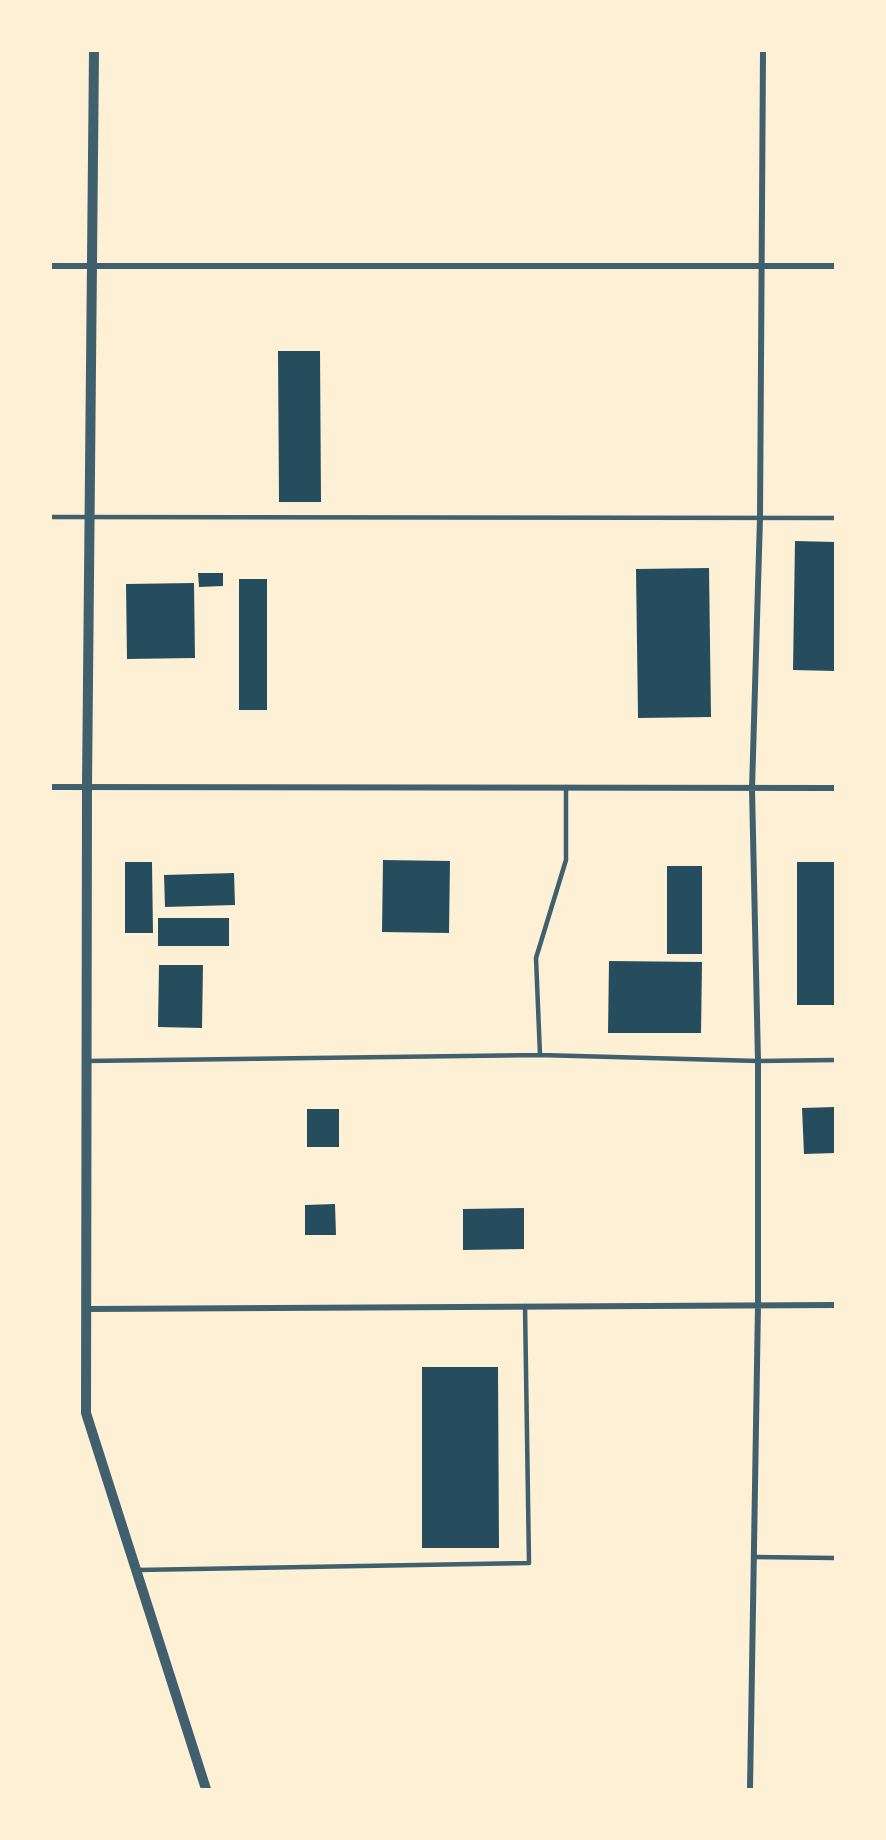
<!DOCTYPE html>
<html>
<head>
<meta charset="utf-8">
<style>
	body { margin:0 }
	#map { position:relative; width:886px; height:1840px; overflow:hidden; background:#fdf0d5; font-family:Quicksand,sans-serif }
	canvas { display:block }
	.frame { position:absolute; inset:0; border:52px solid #fdf0d5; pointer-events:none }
</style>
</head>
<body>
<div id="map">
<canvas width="886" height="1840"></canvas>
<div class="frame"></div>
</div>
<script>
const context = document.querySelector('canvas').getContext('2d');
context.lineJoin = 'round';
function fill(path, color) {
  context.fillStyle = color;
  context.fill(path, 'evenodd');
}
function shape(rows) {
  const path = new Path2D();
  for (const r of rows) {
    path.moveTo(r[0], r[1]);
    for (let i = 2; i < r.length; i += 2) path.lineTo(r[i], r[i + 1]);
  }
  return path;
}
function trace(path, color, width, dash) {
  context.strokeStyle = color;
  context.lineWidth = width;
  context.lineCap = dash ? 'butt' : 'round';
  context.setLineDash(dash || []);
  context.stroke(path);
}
const building = shape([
	[278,351,320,351,321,502,279,502],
	[795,541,835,542,835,671,793,670],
	[709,568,711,717,638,718,636,569],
	[198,573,223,573,223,586,199,587],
	[239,579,267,579,267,710,239,710],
	[194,583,195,658,127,659,126,584],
	[383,860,450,861,449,933,382,932],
	[125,862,152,862,153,933,125,933],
	[797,862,835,862,835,1005,797,1005],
	[667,866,702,866,702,954,667,954],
	[234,873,235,905,165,907,164,875],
	[158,918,229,918,229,946,158,946],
	[609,961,702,962,701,1033,608,1033],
	[159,965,203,965,202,1028,158,1027],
	[835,1107,835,1153,804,1154,802,1108],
	[307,1109,339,1109,339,1147,307,1147],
	[335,1204,336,1235,305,1235,305,1205],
	[524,1208,524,1249,463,1250,463,1209],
	[422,1367,498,1367,499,1548,422,1548]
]);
const service = shape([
	[51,517,835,518],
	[540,1055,758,1061,835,1060],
	[86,1061,540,1055,536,958,566,860,566,787],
	[754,1557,835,1558],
	[138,1570,529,1563,525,1306]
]);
const minor = shape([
	[51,266,835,266],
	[51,787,835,788],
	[86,1309,835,1305],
	[750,1789,758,1305,758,1061,752,789,760,518,763,51]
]);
const tertiary = shape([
	[94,51,87,786,86,1413,206,1789]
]);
fill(building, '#264d5e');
trace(service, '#3f606c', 4.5);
trace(minor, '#3f606c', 6);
trace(tertiary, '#3f606c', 10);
</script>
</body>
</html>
